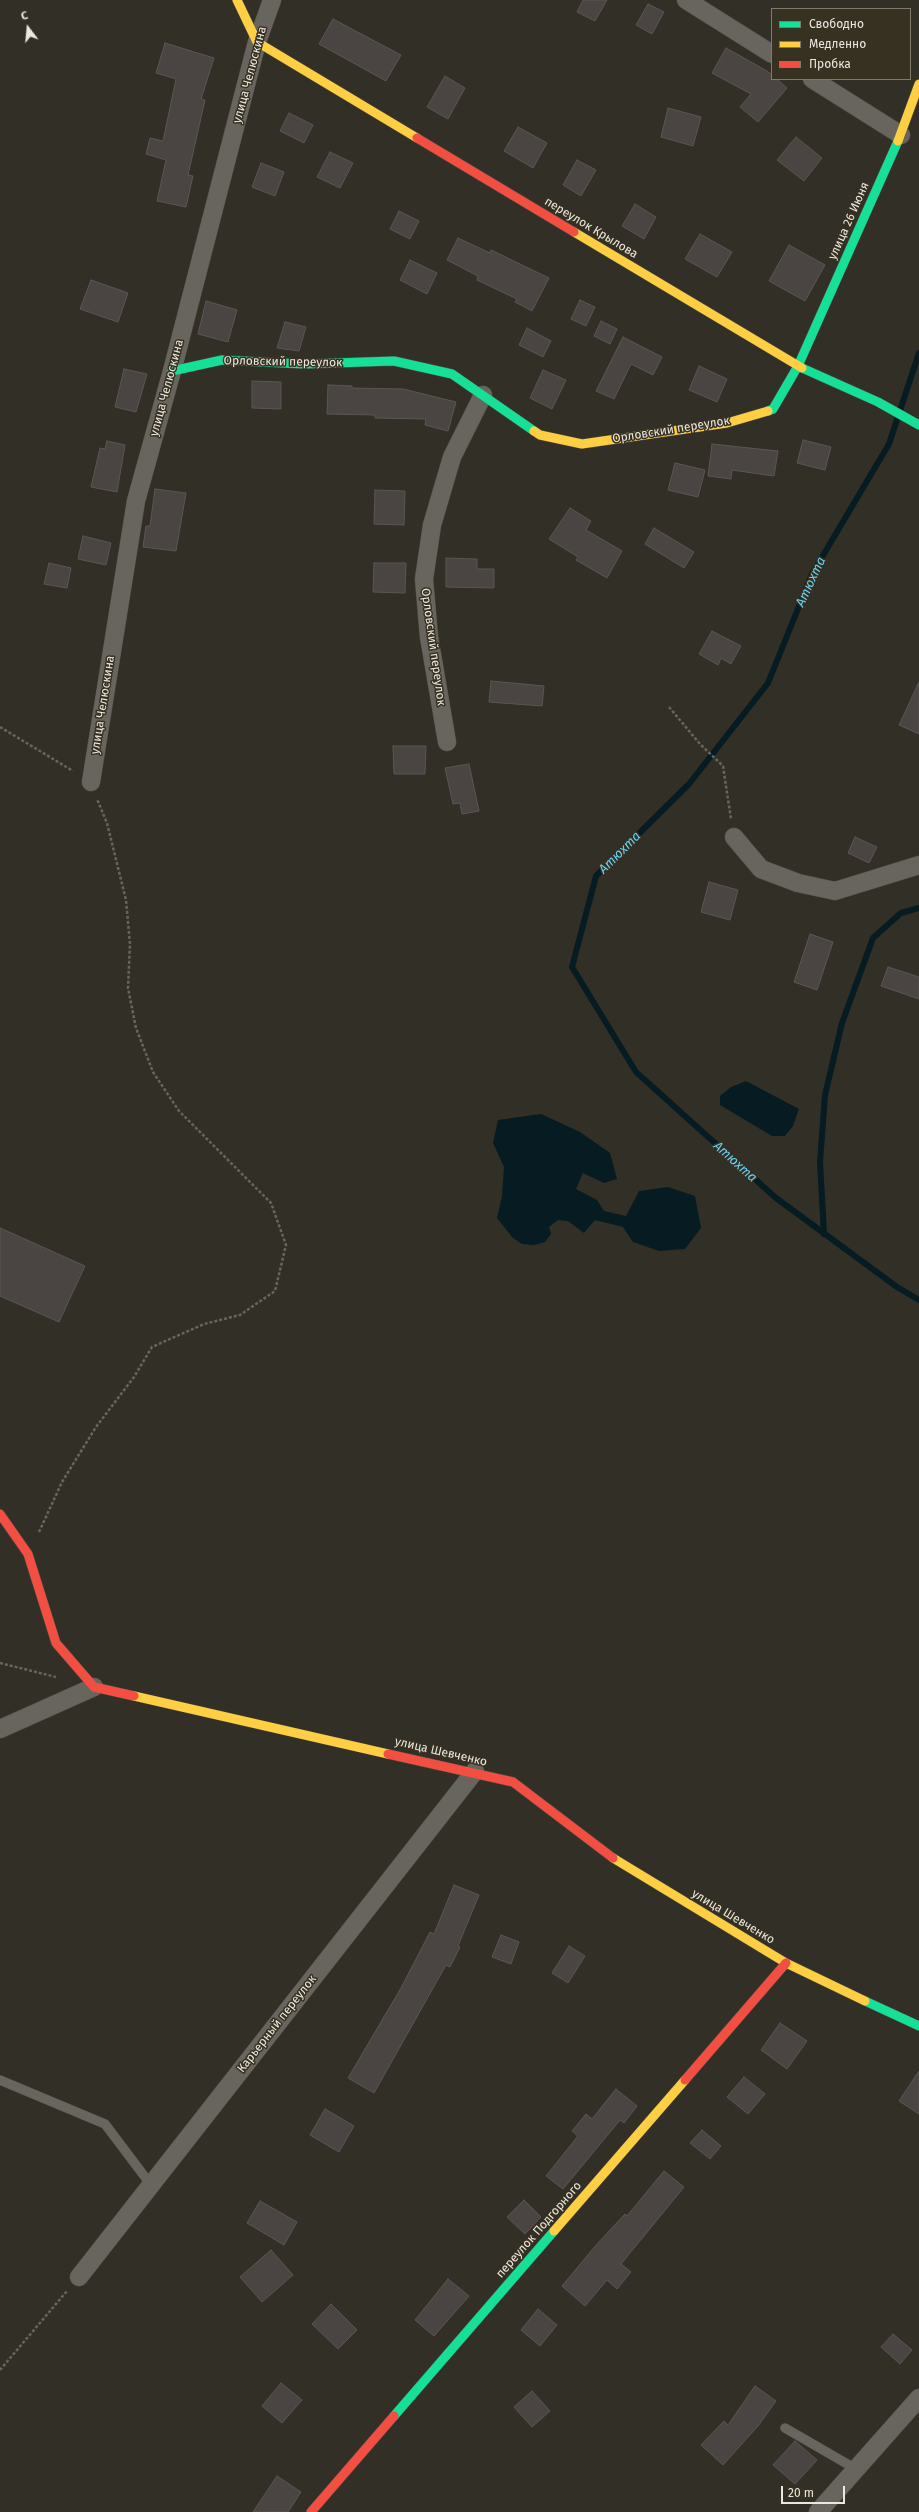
<!DOCTYPE html>
<html>
<head>
<meta charset="utf-8">
<style>
	body { margin:0 }
	#map { position:relative; width:919px; height:2512px; overflow:hidden; background:#322f27; font-family:"Fira Sans",sans-serif }
	canvas { display:block }
	.legend { position:absolute; left:771px; top:8px; width:140px; height:72px; box-sizing:border-box; background:#373122; border:1px solid #7f7a6d; margin:0; padding:5px 7px; list-style:none; font-size:12px; color:#ebe7de }
	.legend li { display:flex; align-items:center; gap:8px; height:20px }
	.legend b { width:20px; border:1px solid #7f7a6d }
	.north { position:absolute; left:8px; top:8px; width:40px; height:40px; -webkit-text-stroke:3px #373122; paint-order:stroke; rotate:344deg; font-size:11px; font-weight:700; line-height:16px; text-align:center; color:#ebe7de }
	.north::after { content:''; display:block; margin:auto; width:14px; height:18px; background:#ebe7de; clip-path:polygon(50% 0,100% 100%,50% 72%,0 100%) }
	.scale { position:absolute; left:781px; top:2486px; width:64px; height:18px; box-sizing:border-box; border:2px solid #ebe7de; border-top:0; padding-left:5px; font-size:12px; line-height:14px; white-space:nowrap; color:#ebe7de; -webkit-text-stroke:3px #373122; paint-order:stroke }
</style>
</head>
<body>
<div id="map">
<canvas width="919" height="2512"></canvas>
<ul class="legend">
<li><b style="height:5px;background:#16e098"></b>Свободно</li>
<li><b style="height:5px;background:#ffcf43"></b>Медленно</li>
<li><b style="height:5px;background:#f24e42"></b>Пробка</li>
</ul>
<div class="north">С</div>
<div class="scale">20 m</div>
</div>
<script>
const context = document.querySelector('canvas').getContext('2d');
context.lineJoin = 'round';
function fill(path, color) {
  context.fillStyle = color;
  context.fill(path, 'evenodd');
}
function shape(rows) {
  const path = new Path2D();
  for (const r of rows) {
    path.moveTo(r[0], r[1]);
    for (let i = 2; i < r.length; i += 2) path.lineTo(r[i], r[i + 1]);
  }
  return path;
}
function trace(path, color, width, dash) {
  context.strokeStyle = color;
  context.lineWidth = width;
  context.lineCap = dash ? 'butt' : 'round';
  context.setLineDash(dash || []);
  context.stroke(path);
}
function drawText(font, color, halo, rows, align = 'center') {
  context.font = font + ' "Fira Sans",sans-serif';
  context.lineWidth = 3;
  context.setLineDash([]);
  context.textBaseline = 'middle';
  context.strokeStyle = halo;
  context.fillStyle = color;
  for (const [text, x, y, turn = 0] of rows) {
    context.save();
    context.translate(x, y);
    context.rotate((+turn || 0) * Math.PI / 180);
    context.textAlign = isNaN(turn) ? turn : align;
    if (halo) context.strokeText(text, 0, 0);
    context.fillText(text, 0, 0);
    context.restore();
  }
}
const water = shape([
	[746,1081,799,1109,793,1126,785,1136,772,1136,720,1105,720,1096,731,1087],
	[541,1114,580,1132,610,1153,617,1179,604,1183,583,1173,576,1189,597,1200,604,1211,626,1216,639,1191,668,1187,695,1196,701,1228,685,1249,659,1251,633,1242,623,1227,595,1220,584,1233,568,1221,558,1220,549,1227,551,1234,545,1242,534,1245,522,1244,513,1238,497,1218,502,1196,504,1167,493,1143,498,1120]
]);
const stream = shape([
	[919,353,889,444,812,574,768,683,689,784,596,876,572,967,636,1072,776,1198,897,1287,919,1300],
	[824,1234,820,1162,825,1095,842,1023,873,938,901,913,919,908]
]);
const building = shape([
	[583,0,607,0,595,21,577,12,583,0],
	[648,4,664,12,652,34,636,25,648,4],
	[333,19,401,55,386,81,319,44,333,19],
	[165,43,214,58,201,99,205,100,188,175,193,176,186,207,157,201,166,160,146,154,150,138,163,141,176,79,156,73,165,43],
	[726,48,767,71,772,75,772,79,777,79,787,88,758,122,740,107,751,94,712,73,726,48],
	[445,76,465,88,448,119,427,107,445,76],
	[668,108,701,117,693,146,661,137,668,108],
	[289,113,313,125,304,143,280,131,289,113],
	[518,127,547,143,533,168,504,151,518,127],
	[796,137,822,158,804,181,777,160,796,137],
	[330,152,353,163,340,188,317,177,330,152],
	[577,160,596,170,581,196,563,185,577,160],
	[261,163,284,172,275,196,252,187,261,163],
	[635,204,656,217,644,239,622,226,635,204],
	[399,211,419,221,410,239,390,229,399,211],
	[700,234,732,252,717,277,685,259,700,234],
	[458,238,490,253,491,250,549,278,532,311,515,302,517,299,477,280,478,276,447,260,458,238],
	[789,245,825,265,805,301,769,281,789,245],
	[410,260,437,273,427,294,400,280,410,260],
	[91,280,128,293,118,322,80,309,91,280],
	[580,300,595,307,586,326,571,319,580,300],
	[206,301,237,310,228,342,198,334,206,301],
	[601,321,617,329,610,344,594,336,601,321],
	[285,322,306,327,299,351,277,348,285,322],
	[527,328,551,341,543,357,519,345,527,328],
	[623,337,662,357,653,375,631,364,614,399,596,391,623,337],
	[699,366,727,379,717,402,689,390,699,366],
	[124,369,147,374,136,412,115,407,124,369],
	[543,370,566,380,552,409,530,398,543,370],
	[252,381,281,382,281,409,252,408,252,381],
	[328,385,352,386,352,388,403,389,456,402,448,431,425,425,426,419,375,418,375,415,327,414,328,385],
	[803,440,831,447,825,470,797,463,803,440],
	[107,441,125,445,117,492,91,487,100,448,105,449,107,441],
	[712,444,778,451,774,476,732,470,731,479,708,476,712,444],
	[675,463,705,470,698,497,668,490,675,463],
	[155,489,186,493,176,551,143,547,146,526,150,526,155,489],
	[375,490,405,491,404,525,374,524,375,490],
	[570,508,591,521,586,530,622,551,607,578,576,560,578,557,549,539,570,508],
	[654,528,694,552,684,568,645,544,654,528],
	[83,536,111,543,106,565,78,559,83,536],
	[446,558,477,559,477,569,494,569,494,588,446,587,446,558],
	[49,563,71,568,67,588,44,584,49,563],
	[374,563,406,563,405,593,373,592,374,563],
	[712,631,741,646,731,664,721,658,718,665,699,654,712,631],
	[491,681,544,686,542,706,489,702,491,681],
	[919,682,919,734,899,725,919,682],
	[393,746,426,746,425,774,394,774,393,746],
	[469,764,479,811,462,814,460,803,453,804,445,768,469,764],
	[855,837,877,847,869,863,848,853,855,837],
	[709,882,738,890,730,920,701,912,709,882],
	[810,934,833,942,817,990,794,982,810,934],
	[888,967,919,977,919,999,881,986,888,967],
	[0,1228,85,1266,59,1322,0,1296,0,1228],
	[454,1885,479,1895,458,1946,460,1947,450,1967,446,1965,374,2093,348,2078,401,1988,430,1932,434,1934,454,1885],
	[501,1935,519,1942,511,1964,492,1957,501,1935],
	[569,1946,585,1956,568,1983,552,1973,569,1946],
	[780,2023,807,2041,787,2069,761,2050,780,2023],
	[919,2071,919,2114,899,2101,919,2071],
	[744,2077,765,2094,748,2114,727,2097,744,2077],
	[616,2089,637,2106,624,2123,620,2120,563,2189,546,2176,578,2136,572,2131,586,2114,592,2119,616,2089],
	[325,2109,354,2126,339,2152,310,2135,325,2109],
	[702,2130,721,2146,710,2159,690,2143,702,2130],
	[664,2171,684,2187,621,2264,631,2272,617,2289,607,2280,585,2306,562,2286,597,2244,625,2214,627,2216,664,2171],
	[524,2200,541,2217,525,2234,507,2217,524,2200],
	[260,2201,297,2222,284,2245,247,2223,260,2201],
	[271,2250,293,2275,262,2302,240,2277,271,2250],
	[448,2279,469,2296,434,2336,415,2320,448,2279],
	[331,2304,357,2330,338,2349,312,2324,331,2304],
	[538,2309,557,2325,540,2346,521,2330,538,2309],
	[893,2334,912,2350,900,2364,881,2347,893,2334],
	[281,2383,302,2400,282,2423,262,2406,281,2383],
	[755,2386,776,2401,758,2426,723,2465,701,2445,724,2421,728,2425,755,2386],
	[532,2391,550,2411,532,2427,514,2407,532,2391],
	[795,2441,817,2460,795,2484,773,2465,795,2441],
	[277,2476,301,2492,288,2512,253,2512,277,2476]
]);
const path = shape([
	[669,707,700,744,723,766,731,819],
	[0,727,73,771],
	[39,1532,62,1482,96,1427,134,1377,152,1347,204,1324,240,1315,275,1291,286,1245,271,1203,179,1111,153,1072,136,1028,128,988,130,944,126,900,107,823,97,799],
	[0,1663,56,1677],
	[0,2370,67,2291]
]);
const lane = shape([
	[0,2080,105,2124,151,2185],
	[785,2428,856,2469]
]);
const street = shape([
	[686,0,772,54],
	[812,79,901,135],
	[447,742,429,637,424,579,432,525,452,457,483,395],
	[91,782,136,501,172,371,257,42,272,0],
	[734,837,761,869,798,883,835,891,919,865],
	[0,1729,94,1687],
	[79,2277,475,1771],
	[818,2512,919,2398]
]);
const fast = shape([
	[802,368,878,402,919,425],
	[172,371,222,360,304,364,394,361,452,374,534,431],
	[768,411,773,409,798,366,898,141],
	[865,2001,919,2026],
	[394,2416,554,2231]
]);
const slow = shape([
	[237,0,257,42,417,138],
	[898,141,919,84],
	[574,232,802,368],
	[534,431,540,435,582,444,727,423,768,411],
	[134,1696,388,1754],
	[613,1858,786,1963,865,2001],
	[554,2231,685,2080]
]);
const jam = shape([
	[417,138,574,232],
	[0,1514,28,1554,56,1643,94,1687,134,1696],
	[388,1754,513,1782,613,1858],
	[685,2080,786,1963],
	[311,2512,394,2416]
]);
const streetNames = [
	["улица Челюскина",250,75,-75],
	["улица 26 Июня",849,221,-66],
	["переулок Крылова",591,228,31],
	["Орловский переулок",283,362,1],
	["улица Челюскина",167,388,-75],
	["Орловский переулок",671,430,-9],
	["Орловский переулок",433,647,82],
	["улица Челюскина",103,705,-81],
	["улица Шевченко",441,1752,13],
	["улица Шевченко",733,1917,31],
	["Карьерный переулок",277,2024,-52],
	["переулок Подгорного",539,2230,-49]
];
const waterNames = [
	["Атюхта",811,582,-65],
	["Атюхта",620,853,-45],
	["Атюхта",735,1162,42]
];
fill(water, '#071b22');
trace(stream, '#071b22', 6);
fill(building, '#4a4542');
trace(building, '#5b5654', 1);
trace(lane, '#504d45', 10);
trace(street, '#504d45', 19);
trace(fast, '#504d45', 10);
trace(slow, '#504d45', 10);
trace(jam, '#504d45', 10);
trace(path, '#686560', 2.5, [3, 2]);
trace(lane, '#68655e', 9);
trace(street, '#68655e', 18);
trace(fast, '#16e098', 9);
trace(slow, '#ffcf43', 9);
trace(jam, '#f24e42', 9);
drawText('12px', '#ebe7de', '#373122', streetNames);
drawText('italic 13px', '#67d2f9', '#373122', waterNames);
</script>
</body>
</html>
